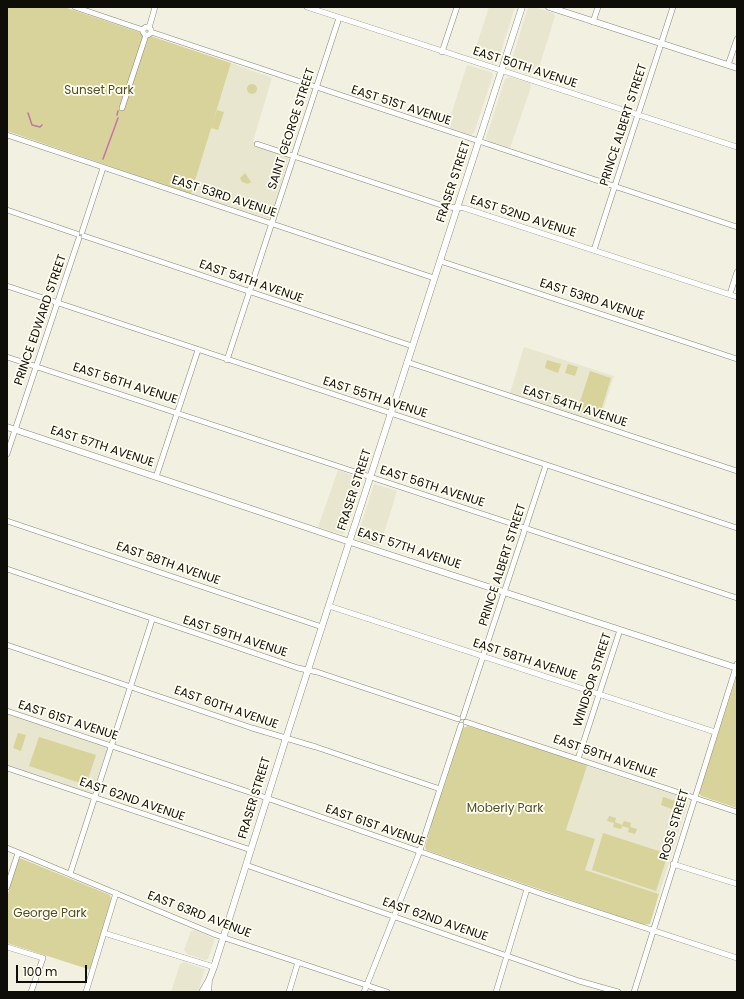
<!DOCTYPE html>
<html>
<head>
<meta charset="utf-8">
<style>
	body { margin:0 }
	#map { position:relative; width:744px; height:999px; overflow:hidden; background:#f2f1e1; font-family:Poppins,sans-serif }
	canvas { display:block }
	.frame { position:absolute; inset:0; border:8px solid #0e0d08; pointer-events:none }
	.scale { position:absolute; left:16px; top:965px; width:71px; height:18px; box-sizing:border-box; border:2px solid #0e0d08; border-top:0; padding-left:5px; font-size:12px; line-height:14px; white-space:nowrap; color:#0e0d08; -webkit-text-stroke:3px #fffef1; paint-order:stroke }
</style>
</head>
<body>
<div id="map">
<canvas width="744" height="999"></canvas>
<div class="frame"></div>
<div class="scale">100 m</div>
</div>
<script>
const context = document.querySelector('canvas').getContext('2d');
context.lineJoin = 'round';
function fill(path, color) {
  context.fillStyle = color;
  context.fill(path, 'evenodd');
}
function shape(rows) {
  const path = new Path2D();
  for (const r of rows) {
    if (r.length === 3) {
      path.moveTo(r[0] + r[2], r[1]);
      path.arc(r[0], r[1], r[2], 0, 2 * Math.PI);
      continue;
    }
    path.moveTo(r[0], r[1]);
    for (let i = 2; i < r.length; i += 2) path.lineTo(r[i], r[i + 1]);
  }
  return path;
}
function trace(path, color, width, dash) {
  context.strokeStyle = color;
  context.lineWidth = width;
  context.lineCap = dash ? 'butt' : 'round';
  context.setLineDash(dash || []);
  context.stroke(path);
}
function drawText(font, color, halo, rows, align = 'center') {
  context.font = font + ' Poppins,sans-serif';
  context.lineWidth = 3.5;
  context.setLineDash([]);
  context.textBaseline = 'middle';
  context.strokeStyle = halo;
  context.fillStyle = color;
  for (const [text, x, y, turn = 0] of rows) {
    context.save();
    context.translate(x, y);
    context.rotate((+turn || 0) * Math.PI / 180);
    context.textAlign = isNaN(turn) ? turn : align;
    if (halo) context.strokeText(text, 0, 0);
    context.fillText(text, 0, 0);
    context.restore();
  }
}
const built = shape([
	[489,7,515,7,498,61,494,64,473,56],
	[528,7,534,7,553,13,555,16,537,74,533,76,512,69,510,66],
	[231,63,272,78,253,141,256,146,289,157,271,217,269,219,191,194],
	[467,65,491,72,493,75,474,133,470,135,451,129,448,124],
	[509,77,530,83,531,87,510,148,488,141,486,138,505,79],
	[524,347,614,376,599,423,510,393],
	[338,470,362,479,346,532,342,534,318,527],
	[374,484,397,491,380,546,360,541,357,537],
	[7,713,108,746,92,794,7,766],
	[587,766,688,799,688,803,659,894,584,870,566,830],
	[195,930,215,939,208,959,205,960,187,954,184,950,191,931],
	[184,962,205,969,198,992,171,992,180,964]
]);
const green = shape([
	[7,7,64,7,231,63,191,194,7,131],
	[252,89,5],
	[217,110,224,112,218,130,211,128],
	[245,173,251,182,248,184,242,182,240,178],
	[547,360,561,364,558,373,545,368],
	[568,364,578,367,575,376,565,373],
	[590,371,611,378,599,417,577,411],
	[737,675,737,808,701,796,699,793],
	[468,726,585,764,587,766,566,830,595,839,585,870,659,894,650,924,640,925,639,923,630,921,629,920,426,850,425,847,431,827,430,825,439,795,442,793,463,728],
	[18,733,26,735,21,751,13,748],
	[39,737,96,755,86,785,29,766],
	[663,797,675,801,672,809,661,805],
	[609,816,616,818,615,822,622,825,624,821,631,823,630,827,637,829,635,834,628,832,629,828,622,826,621,829,613,827,614,823,607,821],
	[603,833,668,854,656,891,592,870],
	[20,858,110,895,111,899,91,970,7,943,7,898,17,861]
]);
const stream = shape([
	[28,113,32,125,40,127,42,125],
	[117,115,118,111],
	[103,159,118,118]
]);
const minor = shape([
	[75,7,143,30],
	[307,7,737,147],
	[593,22,598,7],
	[147,31,4],
	[149,28,155,7],
	[151,32,737,227],
	[442,52,457,7],
	[728,65,737,39],
	[122,108,146,35],
	[7,135,434,278],
	[257,144,447,207,464,208,737,297],
	[7,210,77,234],
	[82,232,103,168],
	[84,236,412,346],
	[594,250,673,7],
	[440,261,737,359],
	[7,286,737,528],
	[730,294,737,272],
	[7,357,737,598],
	[227,360,339,18],
	[407,362,737,471],
	[7,454,79,238],
	[156,477,198,350],
	[7,521,322,627],
	[7,569,298,668,317,672,458,719],
	[329,606,715,732],
	[7,645,252,728,316,747,440,789],
	[7,711,258,795,548,896,737,958],
	[463,717,546,465],
	[466,722,737,812],
	[578,759,620,630],
	[7,768,251,850],
	[7,848,216,935,387,992],
	[673,864,737,884],
	[246,865,579,981,618,992],
	[70,874,152,620],
	[7,887,18,853],
	[104,933,214,967],
	[7,947,43,958,31,992],
	[86,992,116,893],
	[289,992,298,962],
	[364,992,418,856,461,725],
	[496,992,527,889],
	[634,992,737,664]
]);
const tertiary = shape([
	[549,7,737,68],
	[7,427,341,539,737,668],
	[202,992,209,980,214,967,286,738,522,7],
	[208,992,209,980]
]);
const streetNames = [
	["EAST 50TH AVENUE",525,68,18],
	["EAST 51ST AVENUE",401,106,18],
	["PRINCE ALBERT STREET",624,125,-72],
	["SAINT GEORGE STREET",292,129,-72],
	["FRASER STREET",454,182,-72],
	["EAST 53RD AVENUE",224,197,18],
	["EAST 52ND AVENUE",523,217,18],
	["EAST 54TH AVENUE",251,282,19],
	["EAST 53RD AVENUE",592,300,18],
	["PRINCE EDWARD STREET",41,320,-71],
	["EAST 56TH AVENUE",125,384,18],
	["EAST 55TH AVENUE",375,398,18],
	["EAST 54TH AVENUE",575,407,18],
	["EAST 57TH AVENUE",102,447,18],
	["EAST 56TH AVENUE",432,487,18],
	["FRASER STREET",355,490,-72],
	["EAST 57TH AVENUE",409,549,18],
	["EAST 58TH AVENUE",168,564,19],
	["PRINCE ALBERT STREET",503,565,-72],
	["EAST 59TH AVENUE",235,637,18],
	["EAST 58TH AVENUE",525,660,18],
	["WINDSOR STREET",593,680,-72],
	["EAST 60TH AVENUE",226,708,19],
	["EAST 61ST AVENUE",68,721,18],
	["EAST 59TH AVENUE",605,757,19],
	["FRASER STREET",255,798,-73],
	["EAST 62ND AVENUE",132,800,19],
	["ROSS STREET",675,825,-73],
	["EAST 61ST AVENUE",375,826,19],
	["EAST 63RD AVENUE",199,915,21],
	["EAST 62ND AVENUE",435,920,19]
];
const parkNames = [
	["Sunset Park",99,91],
	["Moberly Park",505,809],
	["George Park",50,914]
];
fill(built, '#e8e6cf');
fill(green, '#d8d39a');
trace(stream, '#c473ab', 1.5);
trace(minor, '#878678', 6);
trace(tertiary, '#878678', 7);
trace(minor, '#fff', 5);
trace(tertiary, '#fff', 6);
drawText('12px', '#0e0d08', '#fffef1', streetNames);
drawText('12px', '#514d23', '#fffef1', parkNames);
</script>
</body>
</html>
